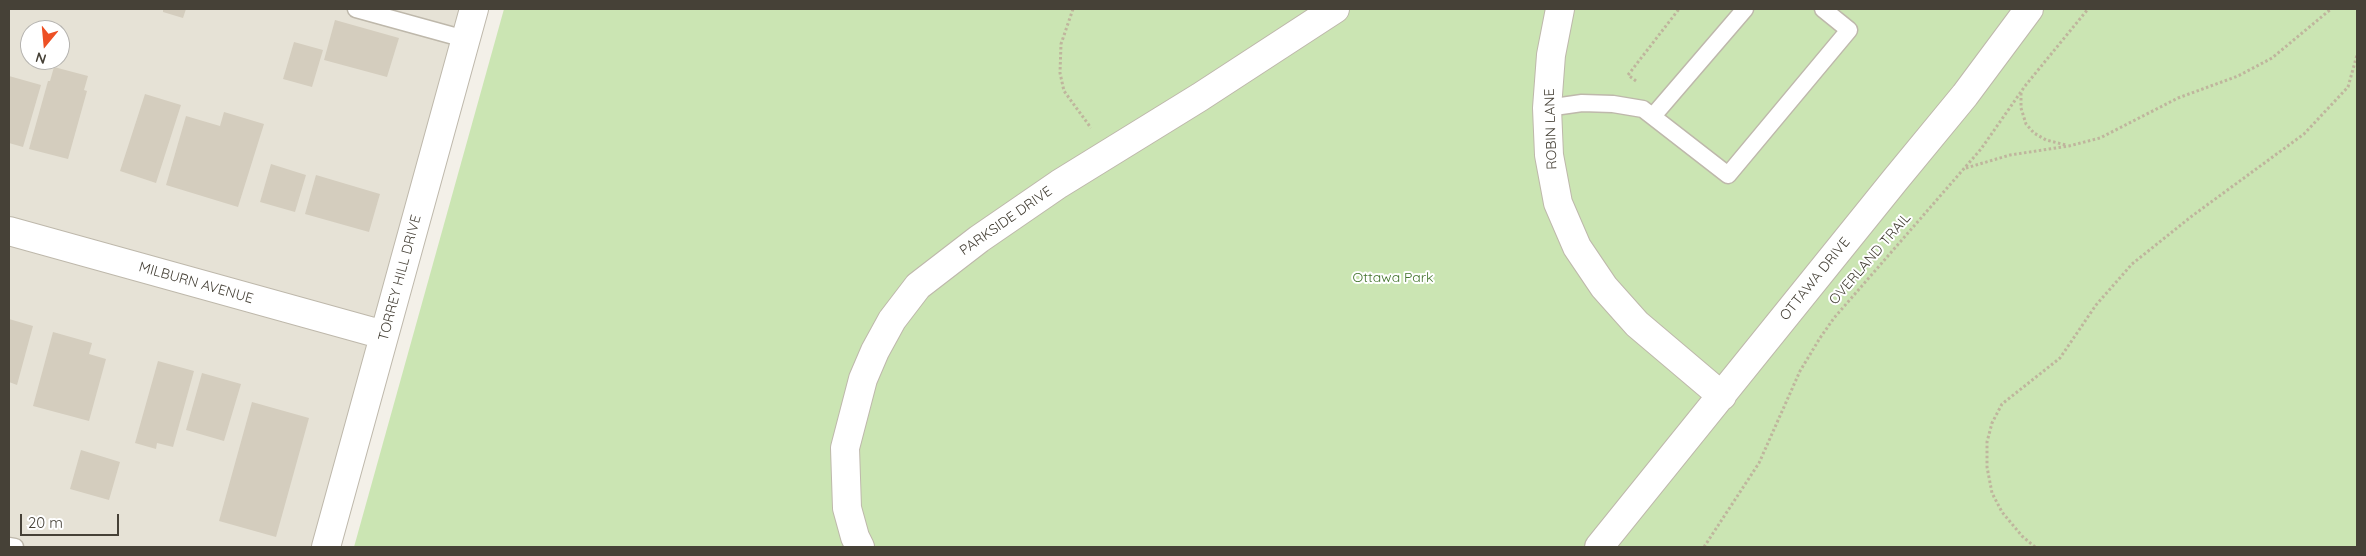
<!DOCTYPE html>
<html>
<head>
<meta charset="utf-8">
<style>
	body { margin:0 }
	#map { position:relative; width:2366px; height:556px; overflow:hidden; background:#f3f0e8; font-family:Quicksand,sans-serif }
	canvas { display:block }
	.frame { position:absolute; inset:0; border:10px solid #464137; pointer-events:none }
	.north { position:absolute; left:20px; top:20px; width:50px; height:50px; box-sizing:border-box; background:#fff; border:1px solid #b5b3af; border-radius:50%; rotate:197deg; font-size:14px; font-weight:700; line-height:20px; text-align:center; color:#464137 }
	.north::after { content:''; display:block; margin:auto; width:18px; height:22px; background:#ed5025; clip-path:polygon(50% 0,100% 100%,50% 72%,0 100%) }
	.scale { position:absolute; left:20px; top:514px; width:99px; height:22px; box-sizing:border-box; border:2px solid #464137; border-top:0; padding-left:6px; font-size:15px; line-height:18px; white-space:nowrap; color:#464137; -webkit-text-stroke:4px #fff; paint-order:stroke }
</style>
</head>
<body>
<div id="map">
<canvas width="2366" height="556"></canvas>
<div class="frame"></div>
<div class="north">N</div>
<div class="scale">20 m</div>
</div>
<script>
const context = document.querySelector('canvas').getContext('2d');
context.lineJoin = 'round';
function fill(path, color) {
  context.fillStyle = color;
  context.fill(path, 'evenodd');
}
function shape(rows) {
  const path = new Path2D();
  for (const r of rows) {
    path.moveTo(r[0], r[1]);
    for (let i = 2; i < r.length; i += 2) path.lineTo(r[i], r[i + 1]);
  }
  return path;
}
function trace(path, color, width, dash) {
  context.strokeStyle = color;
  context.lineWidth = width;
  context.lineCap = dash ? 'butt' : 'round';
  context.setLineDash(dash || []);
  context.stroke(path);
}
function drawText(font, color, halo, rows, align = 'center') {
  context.font = font + ' Quicksand,sans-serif';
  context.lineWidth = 4;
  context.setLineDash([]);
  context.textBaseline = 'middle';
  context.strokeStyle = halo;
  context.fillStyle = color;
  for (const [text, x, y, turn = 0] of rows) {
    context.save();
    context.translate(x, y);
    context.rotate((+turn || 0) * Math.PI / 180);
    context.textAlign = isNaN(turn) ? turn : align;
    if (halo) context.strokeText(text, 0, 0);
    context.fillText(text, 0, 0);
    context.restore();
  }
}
const residential = shape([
	[9,9,474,9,326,547,9,547],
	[30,30,60,30,60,60,30,60]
]);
const green = shape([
	[504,9,2357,9,2357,547,354,547]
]);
const building = shape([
	[163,9,186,9,183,18,163,12],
	[335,20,399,38,387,77,324,60],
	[294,42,323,50,312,87,283,79],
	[54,67,88,76,84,90,87,91,68,159,29,149,48,81,50,81],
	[9,76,41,85,23,147,9,143],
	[145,94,181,105,156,183,120,171],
	[224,112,264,124,238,207,166,185,186,116,220,126],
	[271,164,306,175,295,212,260,202],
	[316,175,380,194,369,232,305,214],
	[9,319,33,326,17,385,9,382],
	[53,332,92,343,89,354,106,359,89,421,33,406],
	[158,361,194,371,173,447,157,443,156,449,135,443],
	[202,373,241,384,224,441,186,430],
	[252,402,309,418,276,537,219,521],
	[81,450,120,462,109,500,70,489]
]);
const path = shape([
	[1073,9,1061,44,1060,73,1064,91,1091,128],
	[1636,81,1628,75,1679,9],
	[2021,93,2021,108,2026,124,2034,133,2046,140,2066,145],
	[1966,168,2010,155,2069,146,2100,138,2178,98,2238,76,2272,58,2331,9],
	[1704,547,1759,463,1800,371,1820,338,1834,318,1981,149,2025,86,2088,9],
	[2035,547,2022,536,2002,512,1992,493,1987,467,1987,442,1992,423,2002,404,2060,358,2096,305,2132,264,2192,216,2304,134,2348,87,2357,55]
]);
const lane = shape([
	[356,9,465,39],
	[1547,108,1582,103,1613,104,1643,109,1728,175,1849,30,1823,9],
	[1653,116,1745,9],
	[9,546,15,547]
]);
const street = shape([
	[1560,9,1551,55,1547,108,1549,155,1558,203,1577,247,1604,287,1637,324,1722,396],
	[9,231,384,335],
	[326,547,474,9],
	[860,547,855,537,847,508,845,448,863,379,875,351,892,320,918,286,979,239,1059,184,1200,97,1335,9],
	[1599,547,1895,180,1965,95,2029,9]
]);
const streetNames = [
	["ROBIN LANE",1551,129,-92],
	["PARKSIDE DRIVE",1006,221,-35],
	["OVERLAND TRAIL",1870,259,-49],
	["TORREY HILL DRIVE",400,278,-75],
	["OTTAWA DRIVE",1815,279,-51],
	["MILBURN AVENUE",196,283,16]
];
const parkNames = [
	["Ottawa Park",1393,278]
];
fill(residential, '#e6e2d6');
fill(green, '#cbe5b3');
fill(building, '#d4cdbe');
trace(lane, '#beb8ab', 19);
trace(street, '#beb8ab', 30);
trace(path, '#bfb59d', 3, [2.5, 2.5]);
trace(lane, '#fff', 16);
trace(street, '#fff', 28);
drawText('14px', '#464137', '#fff', streetNames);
drawText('14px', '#43742e', '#fff', parkNames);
</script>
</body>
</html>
